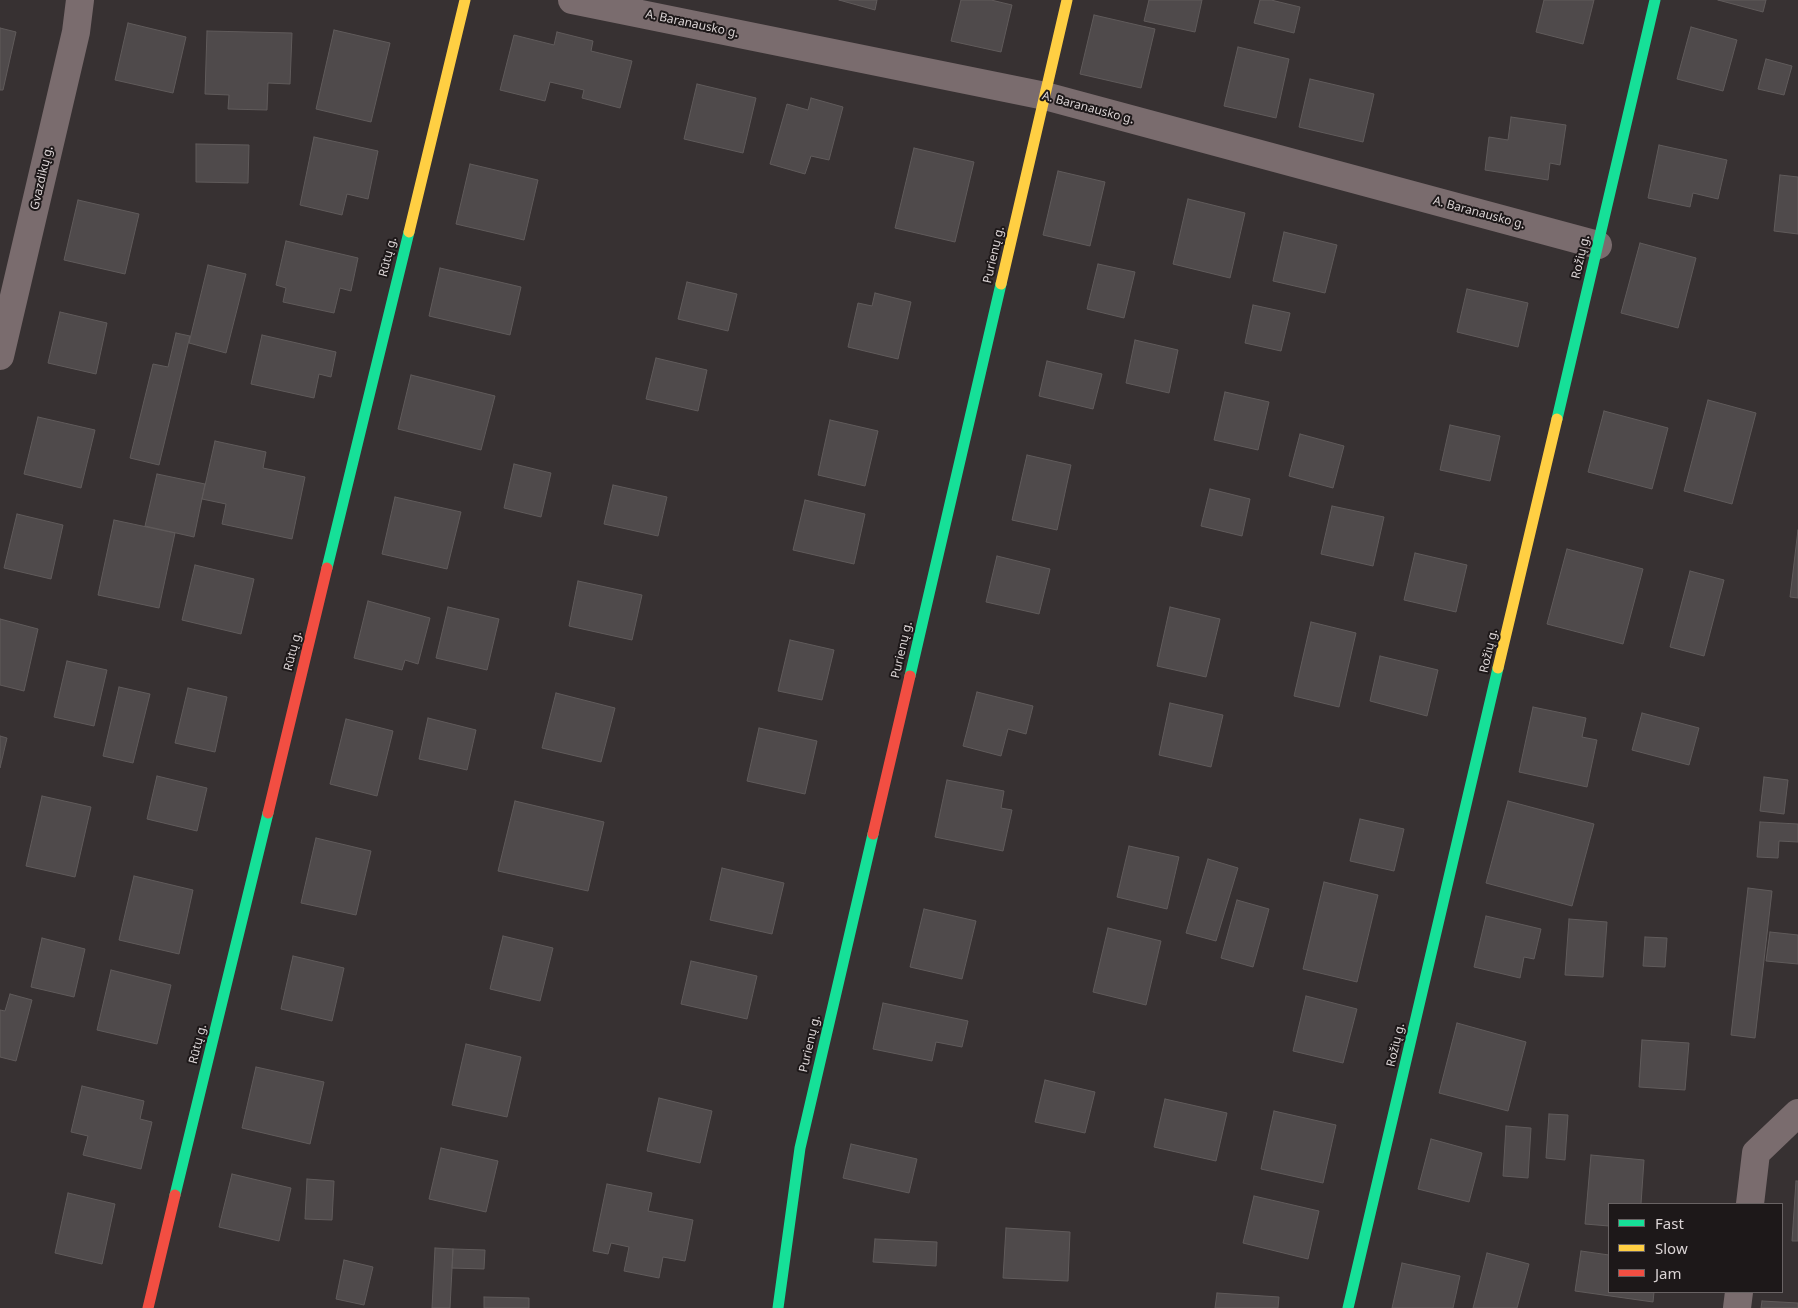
<!DOCTYPE html>
<html>
<head>
<meta charset="utf-8">
<style>
	body { margin:0 }
	#map { position:relative; width:1798px; height:1308px; overflow:hidden; background:#373132; font-family:"Noto Sans",sans-serif }
	canvas { display:block }
	.legend { position:absolute; left:1608px; top:1203px; width:175px; height:90px; box-sizing:border-box; background:#1d1819; border:1px solid #696364; margin:0; padding:6px 9px; list-style:none; font-size:15px; color:#dbd4d5 }
	.legend li { display:flex; align-items:center; gap:10px; height:25px }
	.legend b { width:25px; border:1px solid #696364 }
</style>
</head>
<body>
<div id="map">
<canvas width="1798" height="1308"></canvas>
<ul class="legend">
<li><b style="height:6px;background:#16e098"></b>Fast</li>
<li><b style="height:6px;background:#ffcf43"></b>Slow</li>
<li><b style="height:6px;background:#f24e42"></b>Jam</li>
</ul>
</div>
<script>
const context = document.querySelector('canvas').getContext('2d');
context.lineJoin = 'round';
function fill(path, color) {
  context.fillStyle = color;
  context.fill(path, 'evenodd');
}
function shape(rows) {
  const path = new Path2D();
  for (const r of rows) {
    path.moveTo(r[0], r[1]);
    for (let i = 2; i < r.length; i += 2) path.lineTo(r[i], r[i + 1]);
  }
  return path;
}
function trace(path, color, width, dash) {
  context.strokeStyle = color;
  context.lineWidth = width;
  context.lineCap = dash ? 'butt' : 'round';
  context.setLineDash(dash || []);
  context.stroke(path);
}
function drawText(font, color, halo, rows, align = 'center') {
  context.font = font + ' "Noto Sans",sans-serif';
  context.lineWidth = 4;
  context.setLineDash([]);
  context.textBaseline = 'middle';
  context.strokeStyle = halo;
  context.fillStyle = color;
  for (const [text, x, y, turn = 0] of rows) {
    context.save();
    context.translate(x, y);
    context.rotate((+turn || 0) * Math.PI / 180);
    context.textAlign = isNaN(turn) ? turn : align;
    if (halo) context.strokeText(text, 0, 0);
    context.fillText(text, 0, 0);
    context.restore();
  }
}
const building = shape([
	[839,0,877,0,875,10,839,0],
	[961,0,991,0,1012,5,1001,52,951,41,961,0],
	[1149,0,1202,0,1195,32,1144,21,1149,0],
	[1260,0,1271,0,1300,7,1294,33,1254,23,1260,0],
	[1544,0,1594,0,1583,44,1536,32,1544,0],
	[1718,0,1766,0,1763,12,1718,0],
	[1094,15,1155,29,1141,88,1080,74,1094,15],
	[128,23,186,37,173,93,115,80,128,23],
	[1691,27,1737,40,1723,91,1677,79,1691,27],
	[0,28,16,32,3,90,0,90,0,28],
	[334,30,390,43,371,122,316,109,334,30],
	[207,31,292,33,290,84,268,83,267,110,228,109,229,95,205,94,207,31],
	[557,32,593,41,591,51,632,61,620,108,582,98,584,90,550,82,545,101,500,90,514,35,554,45,557,32],
	[1238,47,1289,59,1276,118,1224,106,1238,47],
	[1766,59,1792,66,1784,95,1758,89,1766,59],
	[1310,79,1374,94,1363,142,1299,127,1310,79],
	[697,84,756,98,743,153,684,139,697,84],
	[811,98,843,107,829,160,811,156,805,174,770,164,787,104,808,110,811,98],
	[1511,117,1566,125,1560,165,1550,163,1548,180,1485,170,1489,137,1508,140,1511,117],
	[314,137,378,151,368,199,347,194,342,215,300,205,314,137],
	[196,144,249,145,248,183,196,182,196,144],
	[1659,145,1727,160,1718,199,1693,193,1690,207,1648,198,1659,145],
	[914,148,974,162,955,242,895,228,914,148],
	[470,164,538,180,524,240,456,224,470,164],
	[1058,171,1105,182,1090,246,1043,235,1058,171],
	[1780,175,1798,177,1798,234,1774,231,1780,175],
	[1188,199,1245,213,1230,278,1173,264,1188,199],
	[78,200,139,214,125,274,64,260,78,200],
	[1284,232,1337,245,1325,293,1273,281,1284,232],
	[286,241,358,258,351,291,340,288,334,313,283,302,286,288,276,285,286,241],
	[1640,243,1696,258,1678,328,1621,313,1640,243],
	[1098,264,1135,272,1124,318,1087,309,1098,264],
	[208,265,246,274,226,353,189,343,208,265],
	[440,268,521,287,510,335,429,316,440,268],
	[687,282,737,294,728,331,678,319,687,282],
	[1467,289,1528,303,1518,347,1457,332,1467,289],
	[875,293,911,302,898,359,848,347,858,303,872,306,875,293],
	[1253,305,1290,313,1281,351,1245,343,1253,305],
	[60,312,107,323,96,374,48,363,60,312],
	[176,333,190,336,159,465,130,458,153,364,168,367,176,333],
	[262,335,336,352,331,377,319,374,314,398,251,384,262,335],
	[1135,340,1178,350,1169,393,1126,383,1135,340],
	[656,358,707,370,698,411,646,399,656,358],
	[1047,361,1102,374,1093,409,1039,396,1047,361],
	[411,375,495,396,481,450,398,429,411,375],
	[1225,392,1269,402,1258,450,1214,440,1225,392],
	[1708,400,1756,413,1732,504,1684,491,1708,400],
	[1604,411,1668,428,1652,489,1588,472,1604,411],
	[38,417,95,430,81,488,24,474,38,417],
	[830,420,878,431,865,486,818,475,830,420],
	[1450,425,1500,436,1490,481,1440,470,1450,425],
	[1300,434,1344,446,1333,488,1289,476,1300,434],
	[215,441,266,452,263,468,305,477,292,539,222,524,226,504,202,499,215,441],
	[1027,455,1071,465,1057,530,1012,520,1027,455],
	[514,464,551,473,541,517,504,508,514,464],
	[157,474,205,484,194,537,145,526,157,474],
	[613,485,667,497,658,536,604,524,613,485],
	[1210,489,1250,499,1242,536,1201,526,1210,489],
	[395,497,461,512,447,569,382,554,395,497],
	[805,500,865,514,854,564,793,550,805,500],
	[1332,506,1384,517,1373,566,1321,554,1332,506],
	[17,514,63,525,51,579,4,568,17,514],
	[114,520,175,533,159,608,98,595,114,520],
	[1798,530,1798,598,1790,597,1798,530],
	[1567,549,1643,569,1623,644,1547,624,1567,549],
	[1415,553,1467,565,1456,612,1404,600,1415,553],
	[997,556,1050,569,1039,614,986,602,997,556],
	[195,565,254,579,241,634,182,620,195,565],
	[1690,571,1724,580,1704,656,1670,647,1690,571],
	[578,581,642,595,632,640,569,626,578,581],
	[368,601,430,618,418,664,405,660,402,670,354,658,368,601],
	[448,607,499,619,487,670,436,658,448,607],
	[1170,607,1220,619,1206,677,1157,666,1170,607],
	[0,619,38,629,24,691,0,685,0,619],
	[1311,622,1356,633,1339,707,1294,696,1311,622],
	[790,640,834,650,822,700,778,691,790,640],
	[1380,656,1438,670,1427,716,1370,701,1380,656],
	[67,661,107,670,94,726,54,717,67,661],
	[119,687,150,694,133,763,103,756,119,687],
	[188,688,227,697,215,752,175,743,188,688],
	[977,692,1033,706,1026,734,1008,729,1001,756,963,746,977,692],
	[556,693,615,708,601,762,542,748,556,693],
	[1170,703,1223,715,1211,767,1159,755,1170,703],
	[1533,707,1586,718,1582,737,1597,740,1587,787,1519,772,1533,707],
	[1642,713,1699,728,1689,765,1632,750,1642,713],
	[428,718,476,730,467,770,419,759,428,718],
	[346,719,393,731,377,796,330,784,346,719],
	[759,728,817,741,805,794,747,781,759,728],
	[0,736,7,738,0,768,0,736],
	[157,776,207,788,197,831,147,819,157,776],
	[1764,777,1788,780,1784,814,1760,811,1764,777],
	[947,780,1004,791,1001,808,1012,810,1003,851,935,837,947,780],
	[42,796,91,807,75,877,26,866,42,796],
	[515,801,604,822,588,891,498,871,515,801],
	[1508,801,1594,824,1572,906,1486,883,1508,801],
	[1360,819,1404,829,1394,871,1350,861,1360,819],
	[1760,822,1798,824,1798,842,1779,841,1778,858,1757,857,1760,822],
	[316,838,371,851,356,915,301,903,316,838],
	[1129,846,1179,857,1167,909,1117,897,1129,846],
	[1208,859,1238,868,1216,941,1186,933,1208,859],
	[722,868,784,883,772,934,710,920,722,868],
	[134,876,193,890,179,954,119,940,134,876],
	[1324,882,1378,895,1357,982,1303,969,1324,882],
	[1748,888,1772,891,1755,1038,1731,1035,1748,888],
	[1237,900,1269,909,1253,967,1221,958,1237,900],
	[924,909,976,921,962,979,910,967,924,909],
	[1486,916,1541,929,1534,959,1524,957,1520,978,1474,967,1486,916],
	[1569,919,1607,922,1603,977,1565,975,1569,919],
	[1108,928,1161,941,1146,1005,1093,992,1108,928],
	[1770,932,1798,935,1798,964,1766,961,1770,932],
	[503,936,553,948,540,1001,490,989,503,936],
	[1645,937,1667,938,1665,967,1643,966,1645,937],
	[42,938,85,949,74,997,31,987,42,938],
	[293,956,344,968,332,1021,281,1009,293,956],
	[691,961,757,976,747,1019,681,1004,691,961],
	[111,970,171,985,157,1044,97,1030,111,970],
	[10,994,32,1000,16,1061,0,1057,0,1010,5,1011,10,994],
	[1306,996,1357,1009,1343,1063,1293,1051,1306,996],
	[883,1003,968,1021,962,1047,936,1042,932,1061,873,1049,883,1003],
	[1457,1023,1526,1042,1508,1111,1439,1093,1457,1023],
	[1642,1040,1689,1043,1685,1090,1639,1087,1642,1040],
	[466,1044,521,1057,507,1117,452,1105,466,1044],
	[256,1067,324,1082,310,1144,242,1128,256,1067],
	[1045,1080,1095,1092,1085,1133,1035,1122,1045,1080],
	[82,1086,144,1101,140,1119,152,1122,141,1169,83,1155,88,1136,71,1132,82,1086],
	[659,1098,712,1111,700,1163,647,1151,659,1098],
	[1165,1099,1227,1113,1216,1161,1154,1147,1165,1099],
	[1274,1111,1336,1125,1323,1183,1261,1169,1274,1111],
	[1549,1114,1568,1115,1565,1160,1546,1158,1549,1114],
	[1506,1126,1531,1128,1528,1178,1503,1176,1506,1126],
	[1431,1139,1482,1153,1469,1202,1418,1189,1431,1139],
	[851,1144,917,1159,909,1193,843,1178,851,1144],
	[441,1148,498,1161,486,1212,429,1199,441,1148],
	[1591,1155,1644,1160,1641,1204,1609,1204,1609,1226,1585,1224,1591,1155],
	[232,1174,291,1188,279,1241,219,1227,232,1174],
	[307,1179,334,1181,332,1220,305,1219,307,1179],
	[1796,1181,1798,1181,1798,1241,1792,1241,1796,1181],
	[607,1184,652,1193,648,1211,693,1220,685,1261,663,1257,659,1278,624,1271,629,1247,611,1243,608,1254,593,1251,607,1184],
	[68,1193,115,1204,102,1264,55,1253,68,1193],
	[1254,1196,1319,1211,1308,1259,1243,1243,1254,1196],
	[1006,1228,1070,1232,1068,1281,1003,1278,1006,1228],
	[875,1239,937,1242,936,1266,873,1262,875,1239],
	[435,1248,453,1249,450,1308,432,1308,435,1248],
	[453,1249,485,1250,484,1269,452,1268,453,1249],
	[1581,1251,1609,1255,1609,1292,1654,1292,1653,1302,1575,1291,1581,1251],
	[1487,1253,1529,1264,1517,1308,1473,1308,1487,1253],
	[344,1260,373,1267,364,1305,336,1299,344,1260],
	[1402,1263,1460,1276,1453,1308,1392,1308,1402,1263],
	[1217,1293,1279,1297,1278,1308,1215,1308,1217,1293],
	[484,1297,529,1298,529,1308,484,1308,484,1297],
	[1762,1301,1798,1303,1798,1308,1761,1308,1762,1301]
]);
const street = shape([
	[572,0,1045,96,1598,245],
	[0,356,76,32,80,0],
	[1750,1204,1756,1153,1798,1113],
	[1737,1308,1739,1292]
]);
const fast = shape([
	[1557,419,1655,0],
	[327,568,409,232],
	[910,676,1001,284],
	[175,1195,268,813],
	[778,1308,800,1148,873,834],
	[1348,1308,1498,668]
]);
const slow = shape([
	[409,232,465,0],
	[1001,284,1067,0],
	[1498,668,1557,419]
]);
const jam = shape([
	[268,813,327,568],
	[873,834,910,676],
	[148,1308,175,1195]
]);
const streetNames = [
	["A. Baranausko g.",692,24,12],
	["A. Baranausko g.",1088,108,15],
	["Gvazdikų g.",42,178,-77],
	["A. Baranausko g.",1479,213,15],
	["Purienų g.",994,255,-77],
	["Rūtų g.",388,257,-76],
	["Rožių g.",1581,257,-77],
	["Purienų g.",902,650,-77],
	["Rūtų g.",293,651,-76],
	["Rožių g.",1489,651,-77],
	["Rūtų g.",198,1044,-76],
	["Purienų g.",810,1044,-77],
	["Rožių g.",1396,1045,-77]
];
fill(building, '#4f4a4b');
trace(building, '#605b5b', 1);
trace(street, '#7a6c6e', 28);
trace(fast, '#16e098', 11);
trace(slow, '#ffcf43', 11);
trace(jam, '#f24e42', 11);
drawText('12px', '#dbd4d5', '#1d1819', streetNames);
</script>
</body>
</html>
